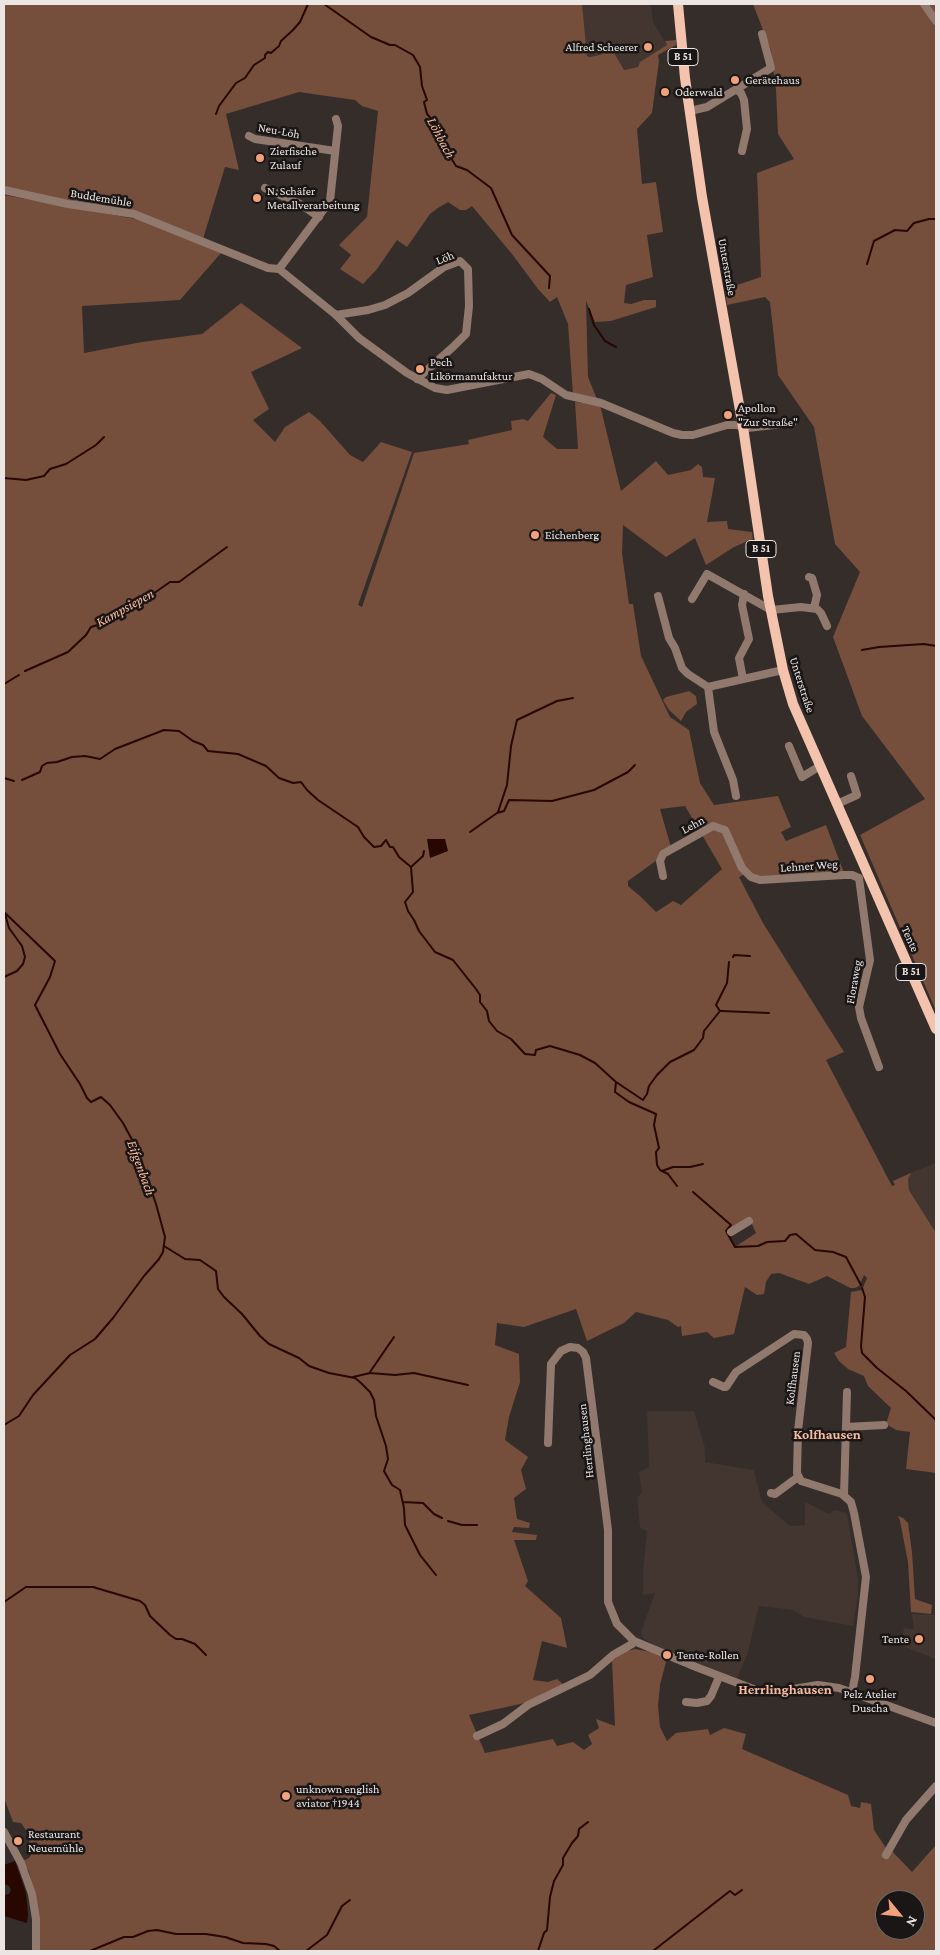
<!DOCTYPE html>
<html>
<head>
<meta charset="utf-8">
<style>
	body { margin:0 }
	#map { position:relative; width:940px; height:1955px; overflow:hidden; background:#342d2a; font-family:"Crimson Pro",serif }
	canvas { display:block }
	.frame { position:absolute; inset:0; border:5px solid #ebe6e4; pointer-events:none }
	.north { position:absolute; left:875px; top:1890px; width:50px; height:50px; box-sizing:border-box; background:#191615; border:1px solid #6d6968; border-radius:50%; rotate:118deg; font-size:14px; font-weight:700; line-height:20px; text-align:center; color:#ebe6e4 }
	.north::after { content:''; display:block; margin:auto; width:18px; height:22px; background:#f1a17c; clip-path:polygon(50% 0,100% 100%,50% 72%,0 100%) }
</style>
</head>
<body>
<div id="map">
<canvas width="940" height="1955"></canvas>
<div class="frame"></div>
<div class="north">N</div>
</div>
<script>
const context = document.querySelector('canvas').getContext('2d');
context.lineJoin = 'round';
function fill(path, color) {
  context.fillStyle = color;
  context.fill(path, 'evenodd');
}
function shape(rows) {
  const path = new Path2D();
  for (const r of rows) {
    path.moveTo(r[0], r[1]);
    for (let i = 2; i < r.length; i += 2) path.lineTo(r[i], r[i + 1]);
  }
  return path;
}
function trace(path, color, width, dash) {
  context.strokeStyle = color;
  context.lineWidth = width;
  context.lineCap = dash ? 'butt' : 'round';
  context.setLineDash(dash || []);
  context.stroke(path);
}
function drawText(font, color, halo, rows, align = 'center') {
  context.font = font + ' "Crimson Pro",serif';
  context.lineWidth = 5;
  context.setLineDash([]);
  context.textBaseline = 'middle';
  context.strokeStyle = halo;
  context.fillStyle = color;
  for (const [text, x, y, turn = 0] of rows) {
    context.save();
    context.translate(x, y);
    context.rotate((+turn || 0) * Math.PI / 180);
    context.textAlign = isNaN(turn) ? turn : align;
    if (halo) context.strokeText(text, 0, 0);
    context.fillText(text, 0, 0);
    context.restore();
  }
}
const built = shape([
	[582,4,651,4,653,22,667,45,641,62,638,67,624,70,604,43,603,54,590,57,585,52],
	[936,1163,936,1233,909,1190,905,1175],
	[647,1411,694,1411,705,1448,705,1462,754,1470,762,1502,790,1526,805,1525,805,1502,829,1514,834,1510,847,1513,858,1579,858,1595,853,1626,804,1617,793,1610,759,1606,748,1652,737,1679,658,1647,643,1638,641,1632,655,1593,643,1595,643,1570,647,1531,640,1528,637,1497,642,1493,639,1472,649,1467],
	[912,1614,936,1615,936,1659,900,1645,904,1628,914,1629]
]);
const green = shape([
	[4,4,582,4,587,56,590,57,603,54,604,43,607,41,624,70,638,67,640,62,667,45,665,41,676,40,676,45,658,55,659,61,652,113,637,129,642,184,656,182,663,232,647,235,653,277,626,285,624,303,631,304,644,300,656,300,656,307,611,321,595,322,586,301,588,377,597,399,573,395,568,324,557,297,550,302,538,289,512,254,472,206,466,210,460,210,448,202,438,208,430,214,407,247,397,240,377,269,363,284,340,269,351,255,339,245,367,217,378,111,362,106,355,100,299,92,226,114,239,170,225,167,203,239,173,226,4,188],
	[753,4,936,4,936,1011,860,835,925,799,862,716,833,637,860,572,835,544,814,427,778,375,770,302,765,297,727,305,725,289,761,277,757,173,794,159,778,134,776,90,771,51],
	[4,195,141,220,200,243,221,253,180,300,82,306,84,353,142,342,202,334,241,303,302,348,251,372,269,409,253,420,275,442,285,427,309,412,320,421,350,455,363,462,381,442,412,452,358,605,362,607,414,453,469,444,468,440,512,430,511,421,523,419,528,421,551,393,556,395,543,437,557,449,578,449,575,402,600,405,621,491,656,461,668,475,691,470,698,464,702,467,703,477,715,478,707,522,727,521,728,529,752,532,753,539,734,547,706,565,695,538,666,557,623,525,622,553,629,604,633,604,641,656,670,717,689,730,700,783,714,805,778,796,791,827,781,832,786,841,826,825,844,873,761,878,749,872,739,877,763,923,844,1052,826,1060,892,1186,895,1185,893,1181,911,1173,908,1179,909,1190,936,1233,936,1473,906,1469,910,1432,896,1430,886,1424,891,1408,868,1386,864,1376,848,1369,839,1361,834,1353,846,1347,851,1292,862,1290,867,1278,864,1275,859,1286,855,1288,850,1288,827,1276,809,1284,779,1273,771,1274,766,1282,764,1294,757,1295,745,1287,734,1334,714,1338,707,1332,682,1336,681,1326,678,1327,668,1320,636,1312,624,1323,587,1341,576,1309,524,1327,497,1323,495,1345,519,1354,520,1382,509,1417,505,1440,528,1457,521,1470,526,1489,514,1498,517,1519,530,1523,529,1528,514,1527,512,1532,537,1535,536,1540,514,1540,528,1581,525,1586,561,1618,567,1648,542,1641,533,1680,548,1682,557,1679,564,1685,525,1703,469,1715,485,1753,553,1739,557,1746,573,1742,584,1750,592,1744,588,1735,599,1728,596,1719,615,1726,612,1661,626,1651,635,1649,651,1652,662,1657,666,1662,660,1685,658,1706,660,1727,667,1741,676,1733,708,1729,710,1735,724,1728,746,1734,742,1749,848,1795,851,1806,860,1808,861,1802,871,1804,874,1830,886,1848,891,1850,912,1872,936,1845,936,1951,38,1951,39,1951,39,1918,29,1871,22,1861,29,1858,31,1855,28,1847,30,1836,21,1823,13,1822,4,1798],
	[685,806,722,869,681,905,673,901,656,912,640,896,628,886,628,881,657,860,658,856,671,847,660,809],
	[751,1222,756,1233,735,1247,728,1235],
	[885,1900,915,1900,915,1930,885,1930],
	[689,691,696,696,697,704,686,712,681,721,669,710,663,700,666,697],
	[898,1516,903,1518,908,1523,912,1552,915,1599,932,1605,931,1614,911,1612,908,1562,900,1521]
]);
const water = shape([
	[427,839,445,839,448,851,430,858],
	[15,1861,26,1893,28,1914,27,1923,4,1916,4,1895,9,1894,11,1890,9,1886,4,1884,4,1865]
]);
const stream = shape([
	[324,4,371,37,390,45,395,45,413,55,420,67,422,86,427,100,424,102,427,114,434,122,439,139,456,166,467,170,491,188,512,235,550,276,549,288],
	[216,114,219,106,236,83,245,78,254,65,265,58,265,55,268,52,271,53,279,46,281,41,293,30,300,22,308,4],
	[867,264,874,241,895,230,907,231,914,223,929,219,936,219],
	[589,309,594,325,605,341,616,347],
	[4,478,26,480,44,476,50,469,66,464,96,445,104,437],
	[4,629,4,630],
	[862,650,879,647,924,644,936,646],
	[25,671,68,652,86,635,91,627,104,623,140,603,170,582,179,582,227,547],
	[4,684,19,675],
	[4,778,14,781],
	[22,780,40,772,42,766,47,763,57,762,72,757,85,756,100,759,115,749,164,730,179,731,193,741,203,745,208,751,238,754,266,766,279,778,293,783,301,782,307,790,318,800,358,827,364,837,374,847,381,846,386,840,390,847,393,847,399,857,411,867,413,892,405,902,408,911,414,920,419,931,435,952,453,960,476,989,480,995,480,1002,487,1011,489,1021,497,1031,511,1039,525,1054,535,1055,536,1050,550,1046,580,1055,595,1063,616,1082,615,1092,629,1102,656,1114,654,1125,659,1148,656,1152,657,1165,660,1170,668,1174,677,1186],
	[498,812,507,785,511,746,517,720,557,701,573,698],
	[470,832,497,813,504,811,509,800,552,801,594,790,628,772,635,765],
	[411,867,423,856,424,851],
	[4,912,55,961,50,977,35,1005,60,1054,80,1084,87,1098,91,1102,101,1097,110,1105,123,1123,137,1149,156,1204,165,1237,163,1252,159,1259,144,1276,113,1318,95,1339,70,1355,33,1395,19,1416,4,1425],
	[733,957,734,955,750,956],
	[4,977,17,971,23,964,25,957,22,946,9,928,5,914],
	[721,1011,769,1013],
	[616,1082,643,1100,647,1094,649,1086,657,1075,670,1062,694,1050,703,1038,704,1031,720,1011,716,1005,727,983,729,962],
	[662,1171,673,1167,690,1167,703,1164],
	[693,1192,731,1225,726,1231,735,1247,758,1246,767,1242,785,1241,790,1235,796,1234,815,1250,833,1252,846,1257,861,1285],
	[164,1246,185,1259,200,1260,216,1271,218,1289,224,1297,242,1314,260,1336,269,1344,299,1358,309,1366,329,1373,355,1378,360,1382,370,1392,374,1400,376,1416,386,1446,388,1459,384,1471,392,1485,400,1490,404,1508,405,1525,420,1555,436,1575],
	[862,1288,865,1297,861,1346,862,1353,877,1368,906,1391,936,1420],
	[370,1372,394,1337],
	[353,1377,370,1373,395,1375,414,1373,468,1385],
	[403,1502,423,1503,434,1514,442,1518],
	[448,1521,462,1525,477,1525],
	[4,1602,26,1587,93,1587,140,1601,145,1605,150,1616,170,1635,176,1639,182,1639,195,1644,206,1655],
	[90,1951,124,1937,133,1937,148,1931,157,1930,176,1934,206,1934,225,1937,243,1943,266,1944,274,1946,280,1951],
	[306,1951,327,1935,342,1906,350,1900],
	[538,1951,544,1933,547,1930,550,1897,554,1881,563,1865,563,1858,572,1843,578,1836,579,1829,588,1822],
	[653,1951,730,1891,735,1895,742,1890]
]);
const minor = shape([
	[924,4,936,21],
	[737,90,741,93,744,100,747,129,742,151],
	[690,111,707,107,771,68,762,34],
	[249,136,255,139,335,151],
	[265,188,300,204,319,217],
	[4,190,68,204,134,214,268,268,279,269,336,315,359,338,407,373,435,388,447,390,529,374,542,379,566,395,601,403,673,433,682,435,693,435,727,425,736,425,747,428,792,423],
	[279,269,330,201,338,126,336,119],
	[336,315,368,310,385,305,408,293,444,267,460,261,468,269,469,306,466,334,453,347,417,379],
	[809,577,812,578,817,595,814,608],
	[658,596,669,638,675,648,682,668,688,674,708,687],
	[692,599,707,574,771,610,801,607,817,609,821,613,827,626],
	[743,679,739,658,749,639,742,605,744,594],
	[708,687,714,732,733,780,736,796],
	[708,687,783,670],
	[789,746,802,777,820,766],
	[837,804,857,795,851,776],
	[663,876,660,861,663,854,713,826,725,830,742,868,751,877,760,880,844,875,852,875,859,878],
	[859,878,870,960,859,1007,861,1018,879,1067],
	[731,1232,749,1221],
	[713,1382,724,1387,726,1387,736,1372,794,1334,804,1335,807,1339,808,1343,798,1431,797,1473,801,1481,842,1494,851,1502,854,1513,866,1577,855,1677,852,1692],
	[846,1427,884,1425],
	[548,1443,551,1364,561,1351,570,1347,578,1348,583,1352,586,1358,608,1530,608,1602,617,1624,634,1641,696,1667,756,1690,774,1692,818,1685,839,1688,936,1723],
	[771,1493,775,1494,798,1477],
	[844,1495,847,1392],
	[686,1702,697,1703,707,1701,711,1696,719,1677],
	[477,1736,503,1724,528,1705,590,1675,613,1655,632,1644,634,1641],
	[4,1832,21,1863,32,1894,36,1919,36,1951],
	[886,1855,906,1820,936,1786]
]);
const major = shape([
	[678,4,685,78,702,197,743,427,768,596,783,670,793,704,936,1029]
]);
const markers = [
	[648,47,5,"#f1a17c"],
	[735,80,5,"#f1a17c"],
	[665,92,5,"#f1a17c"],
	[260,158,5,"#f1a17c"],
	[257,198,5,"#f1a17c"],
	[420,369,5,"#f1a17c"],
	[728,415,5,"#f1a17c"],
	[535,535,5,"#f1a17c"],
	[919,1639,5,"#f1a17c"],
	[667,1655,5,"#f1a17c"],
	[870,1679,5,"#f1a17c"],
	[286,1796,5,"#f1a17c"],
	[18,1841,5,"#f1a17c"]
];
const shields = [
	[683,57,30],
	[761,549,30],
	[911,972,30]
];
const shieldNames = [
	["B 51",683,57],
	["B 51",761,549],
	["B 51",911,972]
];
const poiNames = [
	["Alfred Scheerer",638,47,"right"],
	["Gerätehaus",745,80],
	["Oderwald",675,92],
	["Zierfische",270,151],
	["Zulauf",270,165],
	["N. Schäfer",267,191],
	["Metallverarbeitung",267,205],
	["Pech",430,362],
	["Likörmanufaktur",430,376],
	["Apollon",738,408],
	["\"Zur Straße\"",738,422],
	["Eichenberg",545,535],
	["Tente",909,1639,"right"],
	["Tente-Rollen",677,1655],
	["Pelz Atelier",870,1694,"center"],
	["Duscha",870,1708,"center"],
	["unknown english",296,1789],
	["aviator †1944",296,1803],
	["Restaurant",28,1834],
	["Neuemühle",28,1848]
];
const streetNames = [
	["Neu-Löh",279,131,10],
	["Buddemühle",101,198,9],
	["Löh",445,258,-22],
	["Unterstraße",727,267,80],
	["Unterstraße",802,685,72],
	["Lehn",693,825,-28],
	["Lehner Weg",809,866,-4],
	["Tente",910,939,66],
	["Floraweg",854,982,-80],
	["Kolfhausen",793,1378,-83],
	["Herrlinghausen",586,1441,-96]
];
const waterNames = [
	["Löhbach",441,138,62],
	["Kampsiepen",125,608,-29],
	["Eifgenbach",141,1168,70]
];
const neighbourhoodNames = [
	["Kolfhausen",827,1435],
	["Herrlinghausen",785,1690]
];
fill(built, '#43352f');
fill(green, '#754e3c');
fill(water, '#270700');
trace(stream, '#270700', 2);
trace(minor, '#91796e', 8);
trace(major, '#f4c3ad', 10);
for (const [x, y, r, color] of markers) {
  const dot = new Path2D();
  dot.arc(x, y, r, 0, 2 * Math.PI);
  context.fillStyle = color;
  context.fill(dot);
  trace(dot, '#191615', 2);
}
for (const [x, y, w] of shields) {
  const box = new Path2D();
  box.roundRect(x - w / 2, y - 8.5, w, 17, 4);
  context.fillStyle = '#191615';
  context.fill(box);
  trace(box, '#ebe6e4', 1);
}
drawText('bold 11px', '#ebe6e4', null, shieldNames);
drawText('12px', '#ebe6e4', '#191615', poiNames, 'left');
drawText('12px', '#ebe6e4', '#191615', streetNames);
drawText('italic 14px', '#faba9d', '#191615', waterNames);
drawText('bold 14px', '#f6ba9e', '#191615', neighbourhoodNames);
</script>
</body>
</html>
